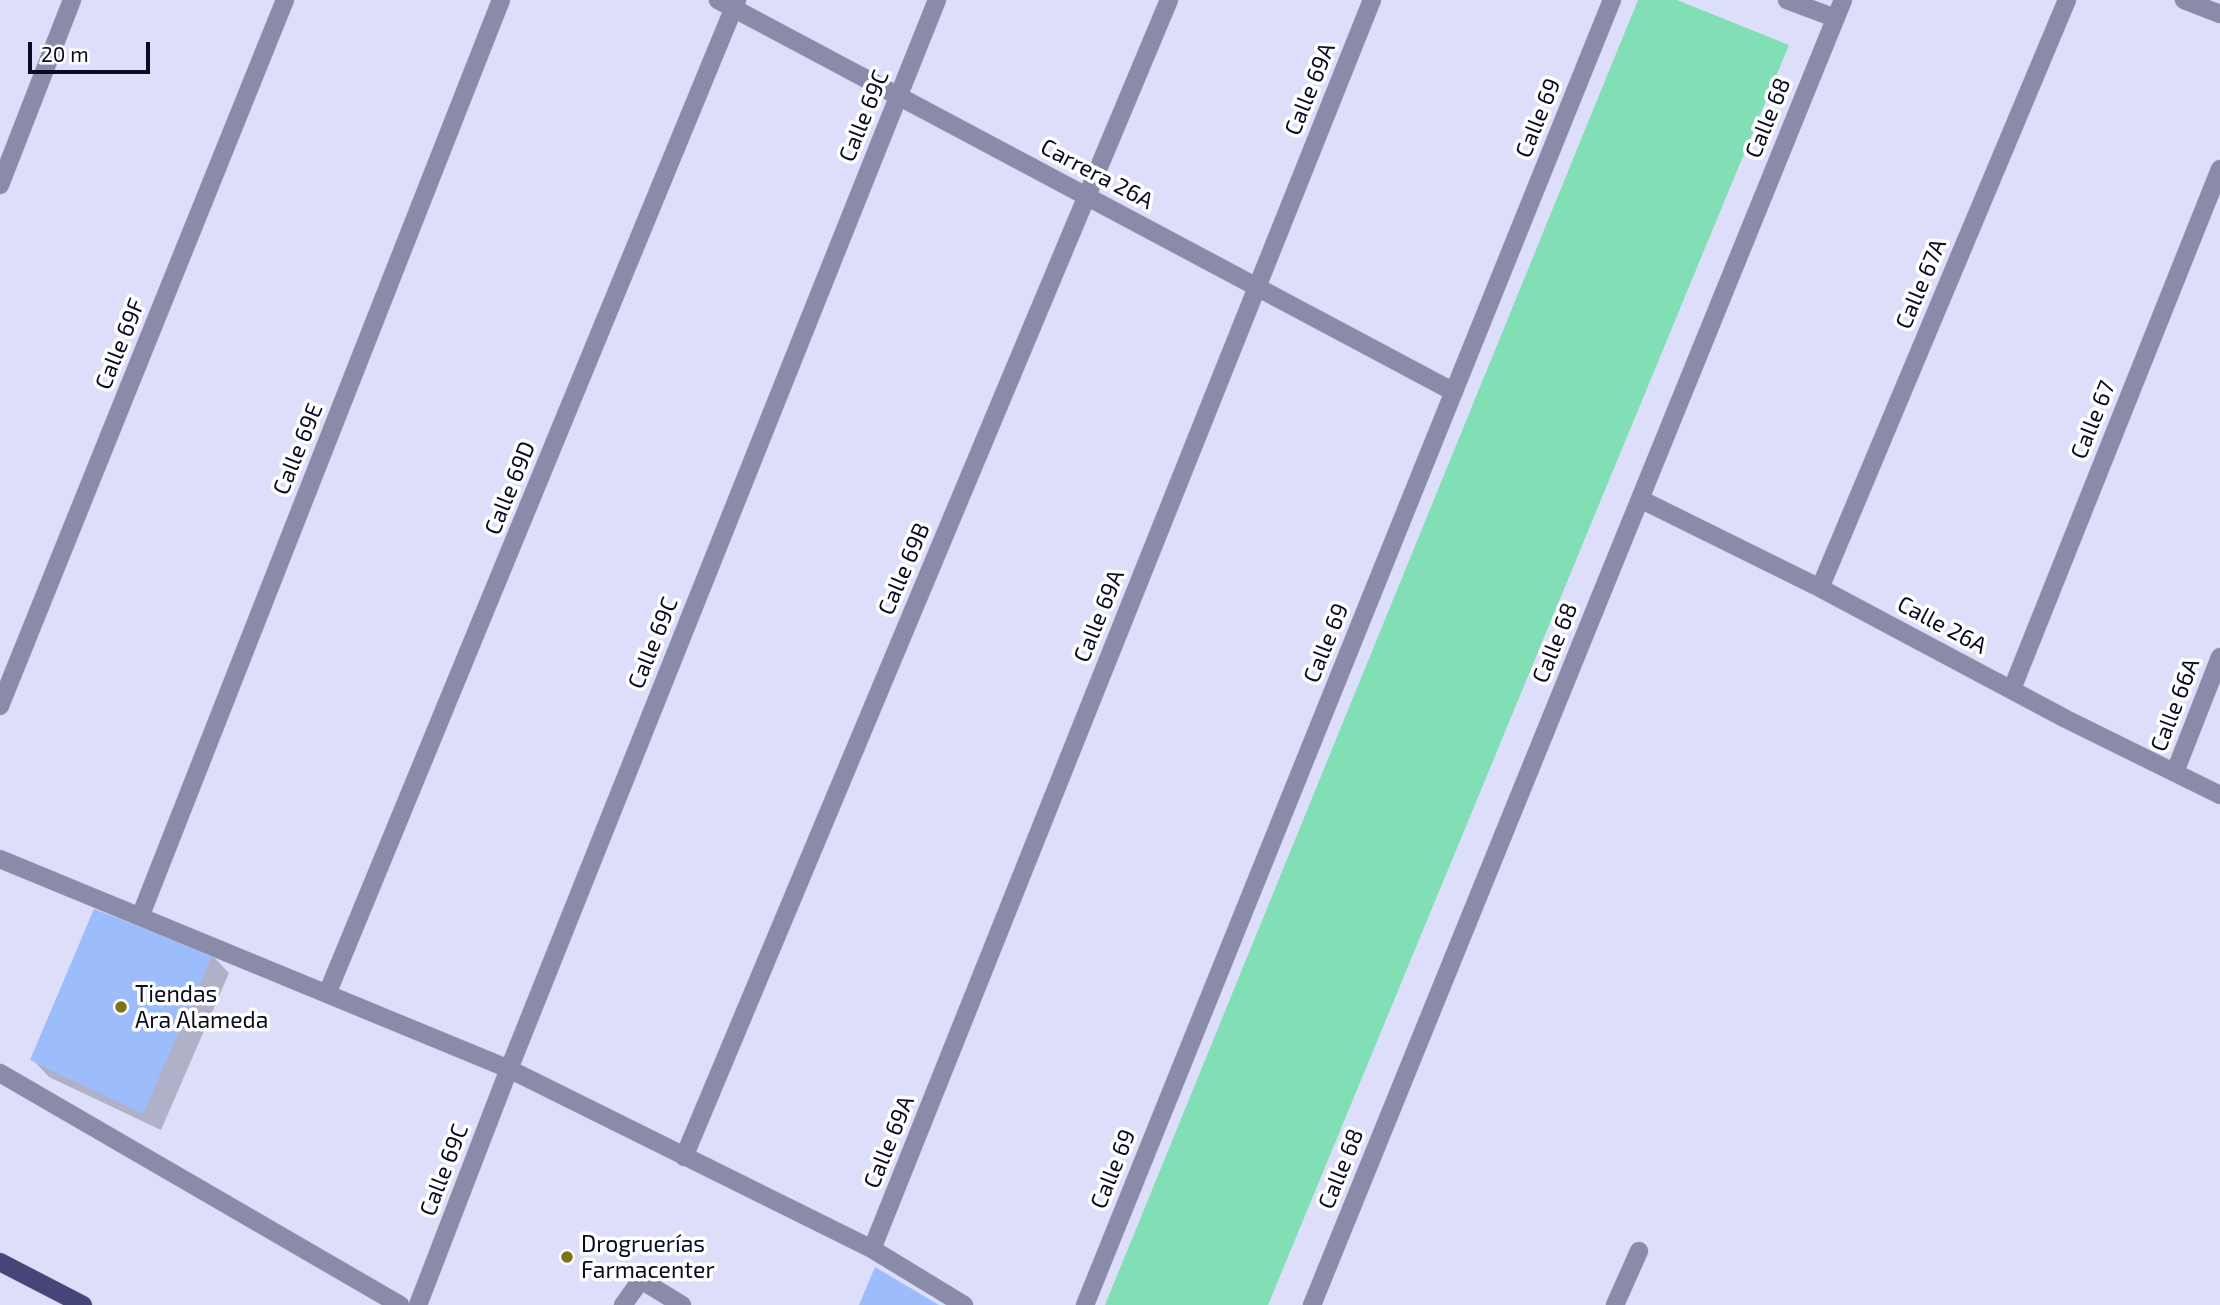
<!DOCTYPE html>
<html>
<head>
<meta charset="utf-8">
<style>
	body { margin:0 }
	#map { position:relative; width:2220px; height:1305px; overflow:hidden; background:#dcdefa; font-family:"Exo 2",sans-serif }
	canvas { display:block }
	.scale { position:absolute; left:28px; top:42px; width:122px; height:32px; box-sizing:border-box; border:4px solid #0c0a21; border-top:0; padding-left:9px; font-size:21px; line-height:24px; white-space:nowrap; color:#0c0a21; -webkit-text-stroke:5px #fff; paint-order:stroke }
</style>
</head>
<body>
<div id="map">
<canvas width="2220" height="1305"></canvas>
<div class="scale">20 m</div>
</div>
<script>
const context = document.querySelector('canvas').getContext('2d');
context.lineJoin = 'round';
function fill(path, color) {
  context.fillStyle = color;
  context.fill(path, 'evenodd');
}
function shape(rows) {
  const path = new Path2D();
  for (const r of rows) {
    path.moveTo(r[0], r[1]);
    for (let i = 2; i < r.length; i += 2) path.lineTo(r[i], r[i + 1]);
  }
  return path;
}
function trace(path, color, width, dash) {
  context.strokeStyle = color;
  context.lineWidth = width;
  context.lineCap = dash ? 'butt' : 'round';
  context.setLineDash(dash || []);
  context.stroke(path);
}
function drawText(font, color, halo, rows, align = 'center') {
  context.font = font + ' "Exo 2",sans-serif';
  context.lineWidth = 7;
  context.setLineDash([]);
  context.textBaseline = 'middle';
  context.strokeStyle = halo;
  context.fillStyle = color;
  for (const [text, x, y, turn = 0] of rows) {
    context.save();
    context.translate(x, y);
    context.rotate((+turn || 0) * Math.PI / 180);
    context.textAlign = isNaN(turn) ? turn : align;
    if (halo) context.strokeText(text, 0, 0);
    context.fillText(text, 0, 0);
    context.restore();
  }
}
const green = shape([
	[1638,0,1677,0,1789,45,1268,1305,1105,1305]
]);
const shadow = shape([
	[212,955,229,973,161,1130,49,1077,32,1059]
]);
const building = shape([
	[94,909,213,954,143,1114,30,1060],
	[875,1267,939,1305,859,1305]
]);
const minor = shape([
	[718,0,1454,392],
	[1787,0,1835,18],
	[2184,0,2220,14],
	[0,185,72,0],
	[1640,499,1820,588,2066,719,2220,795],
	[1820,588,2067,0],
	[2012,689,2220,169],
	[0,706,285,0],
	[2175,772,2220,657],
	[0,859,509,1069,872,1249,964,1305],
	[140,917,501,0],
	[327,994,737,0],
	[0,1073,400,1305],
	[684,1157,1169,0],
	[872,1249,1372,0],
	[418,1305,509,1069,937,0],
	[623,1305,641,1280,682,1305],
	[1085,1305,1612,0],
	[1312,1305,1843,0],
	[1615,1305,1639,1251]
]);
const major = shape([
	[0,1262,83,1305]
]);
const markers = [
	[121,1007,7,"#7d7316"],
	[567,1257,7,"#7d7316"]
];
const streetNames = [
	["Calle 69A",1310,89,-68],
	["Calle 69C",864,116,-68],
	["Calle 69",1538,118,-68],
	["Calle 68",1768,118,-68],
	["Carrera 26A",1097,174,28],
	["Calle 67A",1921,284,-67],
	["Calle 69F",120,344,-68],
	["Calle 67",2093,420,-68],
	["Calle 69E",298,449,-68],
	["Calle 69D",510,488,-68],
	["Calle 69B",904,569,-67],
	["Calle 69A",1099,616,-68],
	["Calle 26A",1942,625,28],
	["Calle 69C",653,643,-68],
	["Calle 69",1326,643,-68],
	["Calle 68",1555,643,-68],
	["Calle 66A",2175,705,-69],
	["Calle 69A",889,1142,-68],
	["Calle 69",1113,1169,-68],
	["Calle 68",1341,1169,-68],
	["Calle 69C",444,1170,-69]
];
const poiNames = [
	["Tiendas",135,994],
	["Ara Alameda",135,1020],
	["Drogruerías",581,1244],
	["Farmacenter",581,1270]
];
fill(green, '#82dfb5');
fill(shadow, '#0003');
fill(building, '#9cbcfb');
trace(minor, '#bbbcd7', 19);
trace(major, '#bbbcd7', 19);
trace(minor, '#8a8ba9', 18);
trace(major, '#464577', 18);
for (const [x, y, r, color] of markers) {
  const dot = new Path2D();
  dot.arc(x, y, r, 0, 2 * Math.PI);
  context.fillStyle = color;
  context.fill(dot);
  trace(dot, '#fff', 2.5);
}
drawText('23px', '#0c0a21', '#fff', streetNames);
drawText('23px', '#0c0a21', '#fff', poiNames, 'left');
</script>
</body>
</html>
